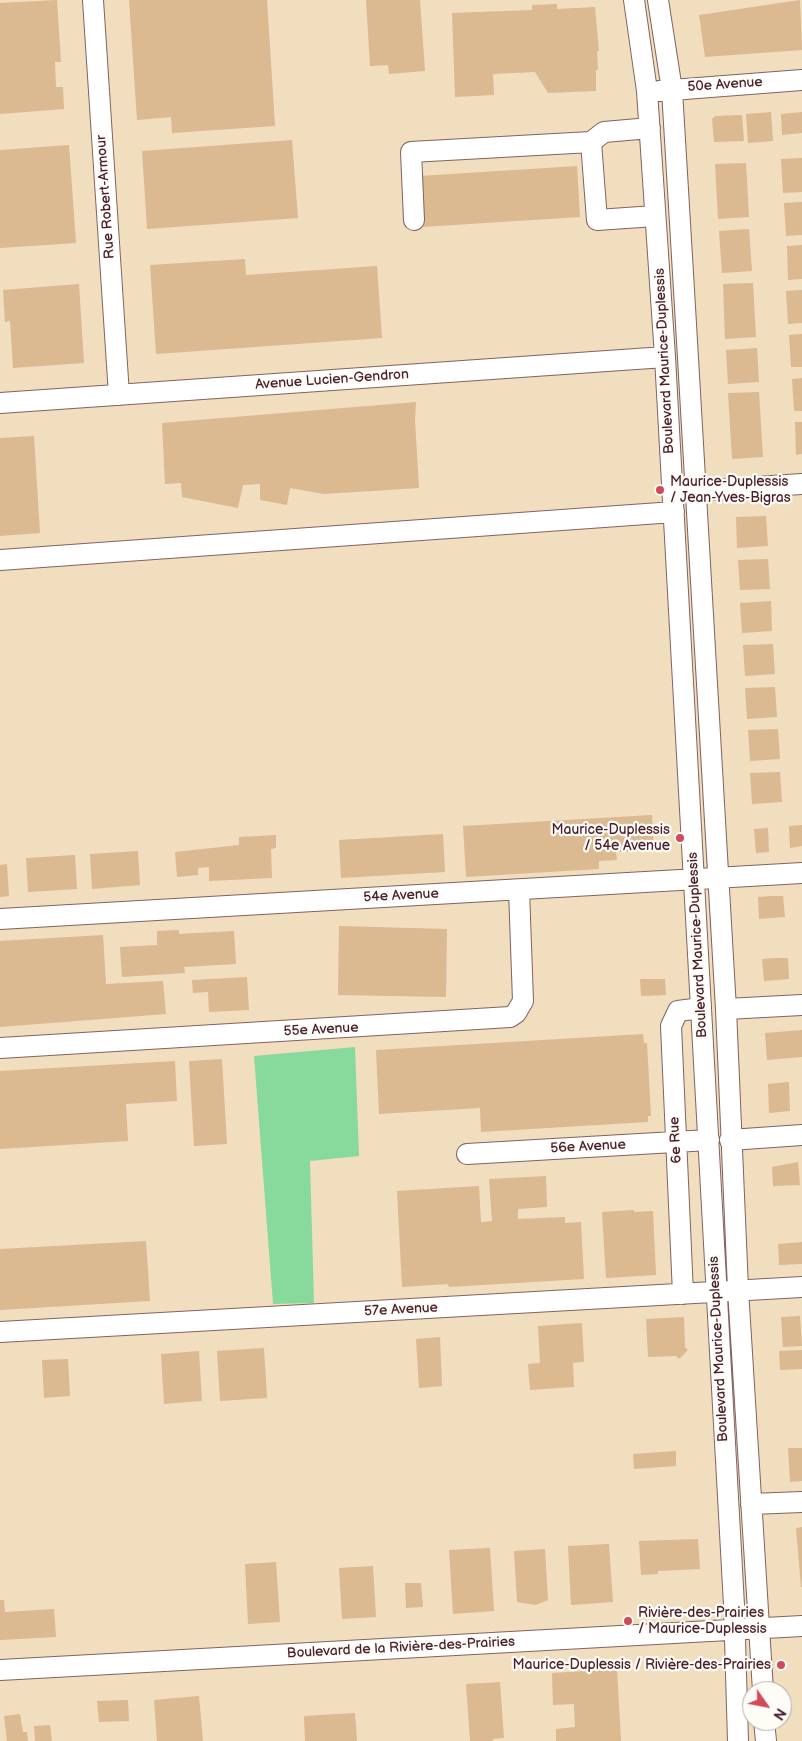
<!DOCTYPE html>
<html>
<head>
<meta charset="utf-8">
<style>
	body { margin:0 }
	#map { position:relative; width:802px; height:1741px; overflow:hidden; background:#f0debe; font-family:"Balsamiq Sans",sans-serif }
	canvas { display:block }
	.north { position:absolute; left:742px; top:1681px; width:50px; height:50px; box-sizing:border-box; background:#fdfcf7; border:1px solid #b5a4a5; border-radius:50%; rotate:123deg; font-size:14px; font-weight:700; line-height:20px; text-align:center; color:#4a1f2b }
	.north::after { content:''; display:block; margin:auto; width:18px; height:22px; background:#d1495b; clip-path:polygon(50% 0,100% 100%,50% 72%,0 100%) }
</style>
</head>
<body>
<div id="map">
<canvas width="802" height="1741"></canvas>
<div class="north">N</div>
</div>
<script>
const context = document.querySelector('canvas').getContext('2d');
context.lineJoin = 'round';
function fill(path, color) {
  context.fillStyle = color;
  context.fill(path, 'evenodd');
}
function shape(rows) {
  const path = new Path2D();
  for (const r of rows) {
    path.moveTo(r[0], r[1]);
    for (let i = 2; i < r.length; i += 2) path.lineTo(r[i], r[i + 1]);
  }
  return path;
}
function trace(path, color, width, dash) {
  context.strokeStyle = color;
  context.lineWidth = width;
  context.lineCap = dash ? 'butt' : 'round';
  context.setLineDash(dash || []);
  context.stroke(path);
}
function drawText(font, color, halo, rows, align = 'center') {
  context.font = font + ' "Balsamiq Sans",sans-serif';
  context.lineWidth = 4.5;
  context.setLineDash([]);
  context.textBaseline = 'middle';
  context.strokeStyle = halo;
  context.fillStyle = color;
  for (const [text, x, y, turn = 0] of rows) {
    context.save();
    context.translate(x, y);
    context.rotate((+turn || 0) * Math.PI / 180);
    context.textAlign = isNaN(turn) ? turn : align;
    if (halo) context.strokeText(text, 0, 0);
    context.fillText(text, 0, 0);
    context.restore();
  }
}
const green = shape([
	[355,1047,359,1156,310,1161,314,1303,273,1304,254,1056]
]);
const building = shape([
	[57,0,61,62,55,62,56,87,63,87,64,109,0,114,0,3],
	[129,0,267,0,275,126,172,133,171,117,137,120],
	[366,0,420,0,425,71,389,74,388,65,370,66],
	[800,0,802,50,705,57,699,15],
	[557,4,557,9,595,7,599,51,597,51,598,70,596,70,596,91,548,93,535,72,493,74,494,95,455,97,452,13,532,10,532,5],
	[771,112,773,141,748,143,746,114],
	[802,112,802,133,782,135,781,114],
	[742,115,744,141,714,142,712,119,715,116],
	[292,140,298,218,147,229,142,151],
	[69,145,76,243,0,248,0,150],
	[802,158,802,192,783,193,781,159],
	[746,163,749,217,718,219,715,164],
	[577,166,580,217,422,227,420,176],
	[802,202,802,235,786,236,784,203],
	[749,229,752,271,722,273,719,231],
	[802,245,802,279,788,280,787,246],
	[245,259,246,275,377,266,382,338,156,354,150,265],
	[753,283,756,337,725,339,723,284],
	[79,284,84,363,13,368,10,321,5,322,3,290],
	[802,290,802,323,788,324,786,291],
	[802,334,802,367,791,367,789,335],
	[757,348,759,382,728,384,726,350],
	[802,378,802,411,794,411,792,379],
	[759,392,763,457,732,459,728,393],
	[416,402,415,420,419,488,324,494,290,488,287,505,260,500,260,484,243,485,238,508,182,497,181,483,165,484,162,423],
	[795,422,802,422,802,454,796,455],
	[34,436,40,533,0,536,0,438],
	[766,516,768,546,737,548,736,517],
	[768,559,770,589,740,590,738,560],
	[771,601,772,631,742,633,740,603],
	[773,644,775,674,745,676,743,645],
	[775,687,777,717,747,719,745,688],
	[778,729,780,759,750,761,748,730],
	[780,772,782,802,752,804,750,773],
	[652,815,654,850,616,852,617,860,599,861,599,869,466,877,463,826],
	[802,825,802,846,790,848,789,826],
	[768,828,769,852,756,853,754,829],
	[443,834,445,872,341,878,339,840],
	[276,835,276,848,271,849,272,878,209,881,209,867,198,868,198,875,177,877,175,852,239,845,239,837],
	[138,851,140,885,92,889,90,854],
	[75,855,77,889,28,892,26,858],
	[7,864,9,896,0,897,0,865],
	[771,896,783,896,785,917,759,919,758,897],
	[339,926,447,929,446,997,338,995],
	[179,930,179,934,234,931,236,964,184,967,185,973,122,977,120,947,157,945,157,931],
	[103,935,106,984,163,981,166,1014,0,1027,0,941],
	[775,958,788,958,789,979,764,981,762,959],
	[247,977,249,1010,209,1012,208,992,193,993,192,980],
	[640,979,665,979,666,995,641,996],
	[802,1030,802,1057,767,1060,765,1033],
	[643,1034,644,1043,647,1043,651,1116,648,1116,648,1122,481,1132,480,1108,379,1114,376,1050],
	[222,1059,227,1144,194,1146,189,1061],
	[175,1061,177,1101,126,1104,128,1141,0,1149,0,1071],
	[789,1082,790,1111,769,1113,768,1084],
	[798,1162,800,1185,773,1186,772,1167],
	[546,1176,547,1207,518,1209,518,1219,565,1217,565,1223,581,1222,584,1279,449,1287,448,1284,402,1287,397,1191,479,1186,481,1222,492,1221,489,1179],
	[634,1210,634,1212,653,1211,656,1275,606,1278,602,1212],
	[146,1241,150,1301,0,1310,0,1249],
	[802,1242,802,1264,779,1265,778,1244],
	[800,1316,802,1346,783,1347,781,1317],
	[684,1317,685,1347,688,1350,679,1359,676,1356,648,1357,646,1319],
	[582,1323,584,1362,573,1363,574,1387,530,1390,528,1364,540,1363,538,1326],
	[440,1337,442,1386,419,1388,416,1339],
	[264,1348,267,1398,220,1401,217,1351],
	[802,1350,802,1369,780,1370,779,1351],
	[199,1351,202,1401,164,1404,161,1354],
	[68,1359,70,1396,44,1398,42,1360],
	[788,1448,802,1448,802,1481,790,1482],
	[676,1451,676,1466,634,1469,633,1454],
	[802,1527,802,1587,801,1587,796,1528],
	[698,1539,700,1569,658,1571,658,1574,641,1575,639,1541],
	[609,1544,613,1602,571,1605,568,1546],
	[490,1548,494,1611,453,1614,449,1550],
	[545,1549,548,1600,536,1605,517,1602,514,1551],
	[276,1562,280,1622,248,1624,245,1564],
	[373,1566,376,1617,342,1619,339,1568],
	[405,1583,421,1583,423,1607,406,1608],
	[0,1600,4,1600,5,1612,54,1609,56,1637,0,1640],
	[617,1669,621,1741,556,1741,556,1729,575,1727,574,1704,553,1705,552,1673],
	[500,1682,504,1738,493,1739,493,1741,470,1741,466,1684],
	[199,1696,203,1741,157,1741,154,1700],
	[128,1700,129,1721,99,1722,97,1701],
	[355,1713,357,1741,305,1741,304,1716],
	[20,1714,23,1732,27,1732,28,1741,7,1741,4,1716],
	[50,1725,52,1741,35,1741,34,1726]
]);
const minor = shape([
	[93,0,119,395],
	[634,0,647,91,665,357,734,1605,738,1741],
	[658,0,672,90,684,290,726,1009,738,1289,763,1691],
	[659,91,802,80],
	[650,128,604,132,591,142,597,220,655,216],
	[414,220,411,152,591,142],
	[0,403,665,357],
	[682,492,802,484],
	[0,560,674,512],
	[0,919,802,873],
	[726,1009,802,1005],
	[0,1048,510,1017,516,1013,523,1001,519,890],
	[730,1140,802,1135],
	[467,1154,709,1140],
	[683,1294,671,1026,678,1011,701,1008],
	[0,1332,802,1287],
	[751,1504,802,1502],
	[0,1670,802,1626],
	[764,1721,766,1741]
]);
const markers = [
	[660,490,5,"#d1495b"],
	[680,838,5,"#d1495b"],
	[628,1621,5,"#d1495b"],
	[781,1665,5,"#d1495b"]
];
const streetNames = [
	["50e Avenue",725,85,-4],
	["Rue Robert-Armour",106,197,-94],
	["Boulevard Maurice-Duplessis",665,361,-93],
	["Avenue Lucien-Gendron",332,380,-4],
	["54e Avenue",401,896,-3],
	["Boulevard Maurice-Duplessis",698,945,-93],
	["55e Avenue",321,1030,-3],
	["6e Rue",676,1140,-93],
	["56e Avenue",588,1147,-3],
	["57e Avenue",401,1310,-3],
	["Boulevard Maurice-Duplessis",719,1349,-93],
	["Boulevard de la Rivière-des-Prairies",401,1648,-3]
];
const poiNames = [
	["Maurice-Duplessis",670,482],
	["/ Jean-Yves-Bigras",670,498],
	["Maurice-Duplessis",670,830,"right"],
	["/ 54e Avenue",670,846,"right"],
	["Rivière-des-Prairies",638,1613],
	["/ Maurice-Duplessis",638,1629],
	["Maurice-Duplessis / Rivière-des-Prairies",771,1665,"right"]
];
fill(green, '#87da9b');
fill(building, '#dbb991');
trace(minor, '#84625e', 22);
trace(minor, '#fff', 20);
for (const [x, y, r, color] of markers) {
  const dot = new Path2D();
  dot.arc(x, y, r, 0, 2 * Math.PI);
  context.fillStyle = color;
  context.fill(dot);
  trace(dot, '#fdfcf7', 2);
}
drawText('14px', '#4a1f2b', '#fdfcf7', streetNames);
drawText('14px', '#4a1f2b', '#fdfcf7', poiNames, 'left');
</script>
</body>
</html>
